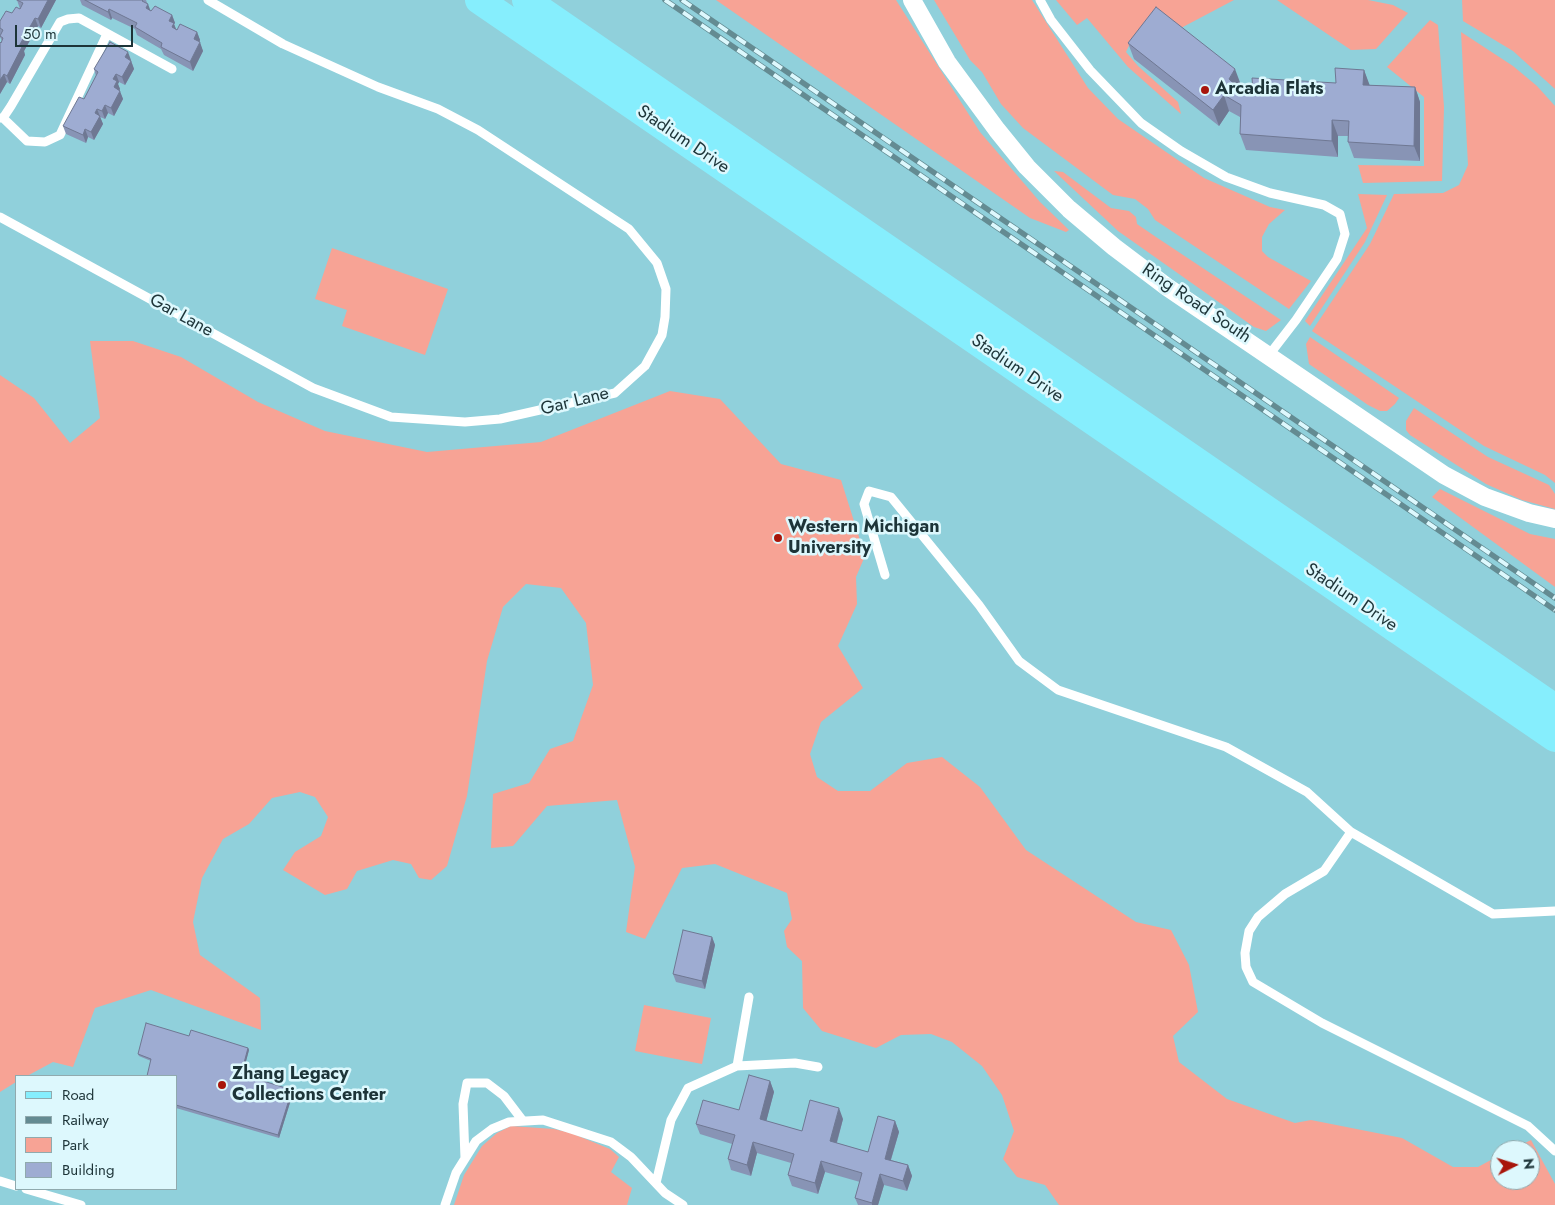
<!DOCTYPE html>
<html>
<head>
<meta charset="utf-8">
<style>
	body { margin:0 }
	#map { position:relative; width:1555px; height:1205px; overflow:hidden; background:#a5dce6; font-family:Jost,sans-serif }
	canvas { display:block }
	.legend { position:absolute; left:15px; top:1075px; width:162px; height:115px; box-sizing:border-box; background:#ddf8fd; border:1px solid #90aaae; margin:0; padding:6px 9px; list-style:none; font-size:15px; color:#1d3438 }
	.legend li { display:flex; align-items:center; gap:10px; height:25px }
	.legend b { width:25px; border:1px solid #90aaae }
	.north { position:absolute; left:1490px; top:1140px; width:50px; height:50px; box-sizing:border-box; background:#ddf8fd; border:1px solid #90aaae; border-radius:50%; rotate:85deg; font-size:14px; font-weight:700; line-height:20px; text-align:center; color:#1d3438 }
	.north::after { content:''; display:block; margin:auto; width:18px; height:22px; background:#a8160b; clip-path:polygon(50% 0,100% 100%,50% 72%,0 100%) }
	.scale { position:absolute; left:15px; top:25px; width:118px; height:22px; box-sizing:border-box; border:2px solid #1d3438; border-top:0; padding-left:6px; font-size:15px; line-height:18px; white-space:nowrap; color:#1d3438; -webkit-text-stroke:4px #ddf8fd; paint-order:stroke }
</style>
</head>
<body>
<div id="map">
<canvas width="1555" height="1205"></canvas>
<ul class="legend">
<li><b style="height:6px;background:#86eefd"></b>Road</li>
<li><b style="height:6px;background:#648b92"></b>Railway</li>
<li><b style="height:14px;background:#f7a395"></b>Park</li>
<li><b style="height:14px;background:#9eacd2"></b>Building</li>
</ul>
<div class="north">N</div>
<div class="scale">50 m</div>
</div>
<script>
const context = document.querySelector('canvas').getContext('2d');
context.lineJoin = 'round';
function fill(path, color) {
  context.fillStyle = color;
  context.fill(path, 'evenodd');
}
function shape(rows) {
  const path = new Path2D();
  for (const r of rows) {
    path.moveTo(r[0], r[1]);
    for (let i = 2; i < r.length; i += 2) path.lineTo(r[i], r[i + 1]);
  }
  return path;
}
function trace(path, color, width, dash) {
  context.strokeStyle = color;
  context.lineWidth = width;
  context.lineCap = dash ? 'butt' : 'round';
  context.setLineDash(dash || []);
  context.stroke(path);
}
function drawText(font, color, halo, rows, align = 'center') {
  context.font = font + ' Jost,sans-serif';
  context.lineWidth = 5;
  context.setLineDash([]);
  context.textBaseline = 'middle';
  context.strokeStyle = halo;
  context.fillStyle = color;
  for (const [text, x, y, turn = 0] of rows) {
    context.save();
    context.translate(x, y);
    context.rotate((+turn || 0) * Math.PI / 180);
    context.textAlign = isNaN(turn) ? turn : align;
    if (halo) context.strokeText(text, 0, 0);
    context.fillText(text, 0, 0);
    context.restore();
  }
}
const built = shape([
	[0,0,1555,0,1555,1205,0,1205],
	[16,1076,176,1076,176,1189,16,1189],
	[1500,1150,1530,1150,1530,1180,1500,1180]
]);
const green = shape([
	[716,0,896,0,980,132,1040,202,1069,230,1066,232,1030,218],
	[934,0,1032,0,1088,88,1118,119,1204,178,1270,207,1285,210,1269,224,1262,237,1262,251,1268,257,1311,281,1289,309,1155,220,1148,209,1135,199,1113,195,1023,128,1001,104,982,72,970,60],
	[1056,0,1234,0,1181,28,1133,37,1126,52,1138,66,1178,102,1181,114,1128,67,1087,18,1077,25],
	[1277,0,1368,0,1393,5,1408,13,1376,49,1351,50],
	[1462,0,1555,0,1555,89,1513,51,1463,21],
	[1430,20,1438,25,1444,107,1442,181,1363,183,1358,165,1424,166,1424,97,1387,67],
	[1461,32,1513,66,1537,86,1555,106,1555,483,1545,475,1484,446,1312,331,1370,244,1394,194,1443,193,1459,185,1468,165],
	[1054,171,1063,172,1111,208,1129,211,1136,217,1137,224,1156,237,1281,320,1266,331,1254,327,1118,231],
	[1358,194,1387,195,1365,242,1310,326,1305,321,1367,228],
	[332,248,448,289,425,355,342,326,347,310,315,299],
	[1310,337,1399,398,1395,404,1387,411,1380,411,1368,405,1309,364,1306,344],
	[90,341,133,341,181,357,258,402,325,431,427,452,541,442,670,391,720,399,781,464,841,480,865,556,856,577,857,604,838,646,863,688,821,722,810,754,817,777,838,791,870,791,907,763,942,757,980,787,1026,850,1136,922,1171,930,1189,965,1198,1012,1173,1036,1179,1062,1227,1099,1295,1123,1311,1120,1402,1138,1453,1167,1478,1167,1500,1155,1500,1180,1530,1180,1530,1150,1511,1150,1531,1140,1555,1184,1555,1205,1059,1205,1045,1185,1017,1177,1003,1159,1014,1131,1002,1095,982,1066,952,1042,931,1034,901,1035,876,1048,822,1031,803,1008,802,961,787,947,784,931,792,919,787,893,715,864,682,868,645,939,626,932,635,867,617,800,547,806,513,846,491,848,493,794,529,783,550,749,573,741,593,685,586,623,561,588,526,584,503,607,487,661,467,796,447,866,431,880,419,878,411,864,393,860,357,871,347,889,325,895,283,870,295,852,321,836,328,817,315,797,300,792,272,798,249,824,223,839,202,878,193,922,200,955,260,998,261,1030,151,990,95,1008,73,1067,53,1062,27,1076,16,1076,16,1082,0,1092,0,375,34,398,70,443,100,418],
	[1414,408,1488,457,1549,485,1555,494,1555,509,1522,500,1486,484,1410,435,1406,430,1406,421],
	[1440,489,1530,534,1555,539,1555,587,1432,497],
	[644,1005,711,1018,702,1064,635,1051],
	[511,1126,554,1129,571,1133,610,1149,619,1157,611,1172,632,1188,627,1205,454,1205,464,1175,482,1146,497,1133]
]);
const service = shape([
	[1040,0,1051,20,1090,70,1141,123,1181,151,1226,177,1270,193,1324,205,1340,214,1345,234,1337,259,1296,320,1269,355],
	[0,118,3,118,11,106,60,22,68,19,79,18,172,69],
	[3,118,27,141,45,142,60,135,107,34],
	[0,217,313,388,391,417,465,422,500,419,615,393,645,366,662,335,665,317,666,289,657,263,629,229,478,130,438,109,378,87,283,44,208,0],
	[885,575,864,504,869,491,891,497,979,605,1019,661,1058,690,1226,747,1307,792,1351,832,1324,871,1285,894,1258,917,1249,931,1245,953,1246,967,1253,982,1322,1023,1528,1126,1555,1151],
	[1351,832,1493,914,1555,911],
	[737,1066,749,997],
	[465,1158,463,1104,467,1083,487,1083,504,1096,523,1121],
	[0,1181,16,1186],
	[656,1183,671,1120,688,1088,737,1066,795,1063,818,1067],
	[26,1189,81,1205],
	[445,1205,456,1173,476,1141,492,1129,509,1122,543,1120,611,1142,631,1157,665,1193,683,1205]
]);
const minor = shape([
	[912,0,947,62,997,130,1027,167,1069,209,1114,247,1167,287,1444,475,1485,497,1529,513,1555,519]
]);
const primary = shape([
	[479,0,1555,738],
	[526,0,1555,708]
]);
const rail = shape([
	[665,0,1555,610],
	[682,0,1555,598]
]);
const wall = shape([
	[17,0,56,0,41,28,38,26,24,51,25,55,10,84,7,82,0,94,0,42,1,43,2,41,0,37,0,21,20,9],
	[80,0,146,0,150,11,172,15,175,23,174,24,176,29,197,32,200,40,199,42,203,51,193,71,164,55,161,49,137,35,135,29,112,18,111,20,82,5],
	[1128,43,1241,85,1239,88,1241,90,1253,91,1336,83,1364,70,1369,85,1415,87,1420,102,1420,161,1354,158,1348,142,1348,136,1338,136,1338,157,1246,150,1240,134,1240,117,1229,111,1219,126,1134,59],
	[131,60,134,69,125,85,119,82,118,84,120,89,119,90,123,99,114,116,108,113,105,119,100,117,103,124,94,140,88,137,86,143,66,134,63,126,84,99,96,76,94,69],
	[712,937,715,945,705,989,676,982,673,974],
	[189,1036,248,1048,249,1050,242,1074,293,1093,279,1138,176,1108,176,1076,151,1061,139,1056,138,1054],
	[770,1081,774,1092,766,1121,802,1131,843,1119,837,1143,868,1152,895,1121,899,1132,891,1160,908,1165,912,1176,907,1191,884,1185,878,1205,858,1205,855,1198,860,1182,825,1172,818,1194,792,1186,788,1175,791,1163,757,1153,751,1176,731,1170,728,1159,732,1144,700,1134,696,1124,739,1110]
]);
const shadedWall = shape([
	[48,0,56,0,41,28,38,19],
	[148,4,151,12,146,8],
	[109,9,112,18,111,20,108,12],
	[172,15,175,23,174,24,177,32,175,35,169,21],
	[35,18,38,26,24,51,25,55,10,84,7,76,19,46],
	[197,32,200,40,197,47,194,39],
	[200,42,203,51,193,71,190,62],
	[128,52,131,60,128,66,125,57],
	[131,61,134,69,125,85,122,77],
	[1235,69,1241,85,1234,95,1229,79],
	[1364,70,1370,86,1363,85],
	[4,74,7,82,0,94,0,80],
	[116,74,119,82,118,84,120,89,117,95,114,87,113,79],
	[1415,87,1420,102,1420,161,1414,146],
	[120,91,123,99,114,116,111,108],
	[1224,95,1229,111,1219,126,1213,110],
	[105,105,108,113,105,119,102,111],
	[97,109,103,124,94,140,91,132,95,113],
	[1332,120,1338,136,1338,157,1332,141],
	[85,129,88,137,86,143,83,135],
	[712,937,715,945,705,989,702,981],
	[248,1048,249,1050,242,1077,241,1074],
	[770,1081,774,1092,764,1130,760,1119],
	[292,1090,293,1093,279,1138,278,1135],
	[839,1108,843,1119,834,1152,830,1141],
	[895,1121,899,1132,888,1169,885,1159],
	[753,1142,757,1153,751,1176,747,1165],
	[821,1161,825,1172,818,1194,815,1183],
	[908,1165,912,1176,907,1191,903,1181],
	[880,1174,884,1185,878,1205,872,1205,872,1203]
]);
const building = shape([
	[17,0,48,0,38,19,35,18,19,46,22,47,7,76,4,74,0,80,0,42,1,43,3,38,0,36,3,30,0,28,0,21,6,11,12,13,16,7,20,9,23,3,17,0],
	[85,0,143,0,142,1,148,4,146,8,151,11,155,6,172,15,169,21,174,23,172,27,177,30,180,24,197,32,194,39,200,42,190,62,161,47,162,43,135,27,137,23,109,9,108,12,85,0],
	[1156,7,1235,69,1229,79,1241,90,1253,91,1252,78,1336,83,1335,68,1364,70,1363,85,1415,87,1414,146,1348,142,1349,121,1332,120,1332,141,1240,134,1241,105,1224,95,1213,110,1128,43,1156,7],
	[110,42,128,52,125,57,131,61,122,77,116,74,113,79,117,81,114,87,120,91,111,108,105,105,102,111,97,109,95,113,100,116,91,132,85,129,83,135,63,126,79,97,84,99,98,72,94,69,110,42],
	[683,930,712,937,702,981,673,974,683,930],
	[146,1023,189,1036,191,1030,248,1048,241,1074,292,1090,278,1135,176,1105,176,1076,147,1076,151,1059,138,1054,146,1023],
	[749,1075,770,1081,760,1119,802,1131,810,1100,839,1108,830,1141,868,1152,878,1116,895,1121,885,1159,908,1165,903,1181,880,1174,872,1203,855,1198,862,1173,821,1161,815,1183,788,1175,794,1154,753,1142,747,1165,728,1159,735,1135,696,1124,703,1100,739,1110,749,1075]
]);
const markers = [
	[1205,90,5,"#a8160b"],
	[778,538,5,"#a8160b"],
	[222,1085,5,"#a8160b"]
];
const poiNames = [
	["Arcadia Flats",1215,90],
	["Western Michigan",788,528],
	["University",788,549],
	["Zhang Legacy",232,1075],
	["Collections Center",232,1096]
];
const streetNames = [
	["Stadium Drive",683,140,34],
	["Ring Road South",1196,304,34],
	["Gar Lane",181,316,29],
	["Stadium Drive",1017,369,34],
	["Gar Lane",575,402,-14],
	["Stadium Drive",1351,598,34]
];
fill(built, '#90d0db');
fill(green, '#f7a395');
trace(service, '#fff', 9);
trace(minor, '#fff', 18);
trace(primary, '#86eefd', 28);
trace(rail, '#648b92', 5.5);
trace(rail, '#ddf8fd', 4, [11]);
fill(wall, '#8894b5');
fill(shadedWall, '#6f7893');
fill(building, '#9eacd2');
trace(building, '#6f7893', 1);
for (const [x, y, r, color] of markers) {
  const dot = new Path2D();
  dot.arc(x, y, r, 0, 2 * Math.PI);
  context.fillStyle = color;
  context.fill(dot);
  trace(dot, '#ddf8fd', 2);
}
drawText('bold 18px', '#1d3438', '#ddf8fd', poiNames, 'left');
drawText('18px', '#1d3438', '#ddf8fd', streetNames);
</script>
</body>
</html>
